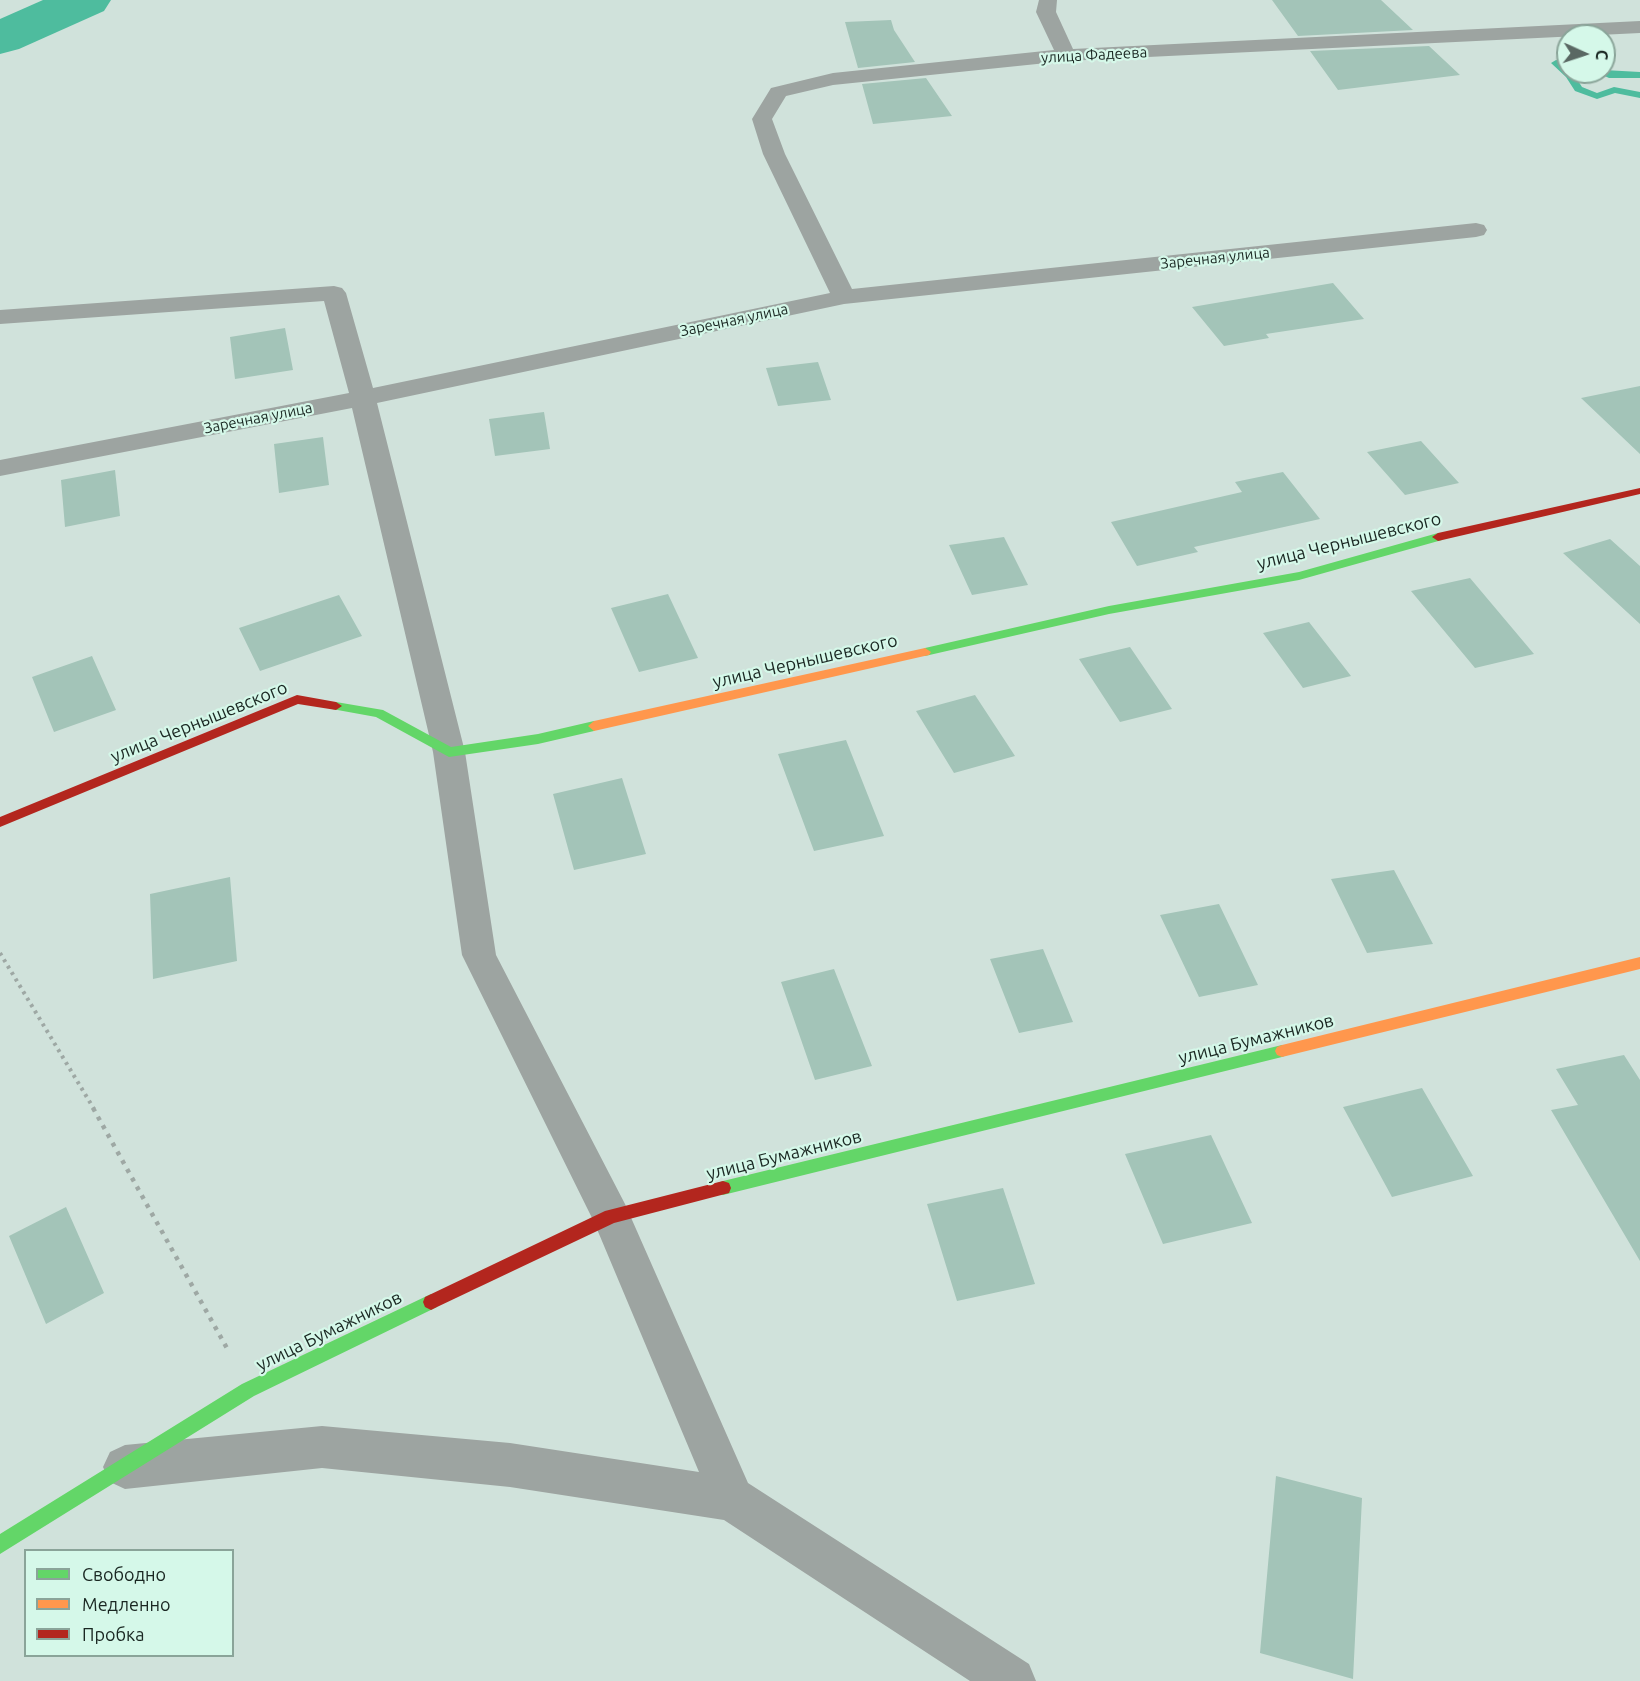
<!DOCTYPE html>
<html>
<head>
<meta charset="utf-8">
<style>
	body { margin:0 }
	#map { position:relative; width:1640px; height:1681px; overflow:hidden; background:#d0e2db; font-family:Ubuntu,sans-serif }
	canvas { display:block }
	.legend { position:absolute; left:24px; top:1549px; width:210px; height:108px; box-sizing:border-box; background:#d5f8e9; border:2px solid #8aa499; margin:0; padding:8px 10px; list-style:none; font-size:18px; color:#1a2722 }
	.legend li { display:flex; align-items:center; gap:12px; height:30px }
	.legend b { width:30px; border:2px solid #8aa499 }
	.north { position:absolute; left:1556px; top:24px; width:60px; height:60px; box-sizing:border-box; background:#d5f8e9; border:2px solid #8aa499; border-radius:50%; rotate:93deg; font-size:16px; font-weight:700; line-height:24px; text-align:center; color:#1a2722 }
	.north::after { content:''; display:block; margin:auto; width:21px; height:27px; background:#5a6863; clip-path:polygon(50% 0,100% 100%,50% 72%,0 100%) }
</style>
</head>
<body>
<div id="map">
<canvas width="1640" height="1681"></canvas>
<ul class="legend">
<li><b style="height:8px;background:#63d668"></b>Свободно</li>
<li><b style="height:8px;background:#ff974d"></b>Медленно</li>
<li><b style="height:8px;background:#b3261e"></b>Пробка</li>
</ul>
<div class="north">С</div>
</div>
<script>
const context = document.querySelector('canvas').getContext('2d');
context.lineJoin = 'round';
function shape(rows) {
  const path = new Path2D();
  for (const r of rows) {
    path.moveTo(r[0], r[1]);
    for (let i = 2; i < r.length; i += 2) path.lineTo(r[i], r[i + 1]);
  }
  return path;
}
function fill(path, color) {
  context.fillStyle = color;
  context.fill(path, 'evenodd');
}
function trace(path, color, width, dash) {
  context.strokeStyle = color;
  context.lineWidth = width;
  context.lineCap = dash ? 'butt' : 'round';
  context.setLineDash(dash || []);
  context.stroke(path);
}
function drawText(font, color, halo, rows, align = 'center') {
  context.font = font + ' Ubuntu,sans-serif';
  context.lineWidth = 4.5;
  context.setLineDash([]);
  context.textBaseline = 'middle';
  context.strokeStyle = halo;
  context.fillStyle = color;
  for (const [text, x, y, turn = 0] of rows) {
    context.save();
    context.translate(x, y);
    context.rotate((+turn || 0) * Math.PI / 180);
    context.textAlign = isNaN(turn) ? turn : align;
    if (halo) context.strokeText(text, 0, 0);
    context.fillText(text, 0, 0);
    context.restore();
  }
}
const stream = shape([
	[1556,60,1568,62,1568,72,1573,73,1582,87,1597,93,1614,87,1640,92,1640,98,1615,93,1597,99,1575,91,1566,77,1551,63,1556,60],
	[1604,70,1640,72,1640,78,1609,78,1596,72,1604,72,1604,70]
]);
const river = shape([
	[43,0,111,0,104,11,19,49,0,54,0,19,43,0]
]);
const building = shape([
	[1272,0,1381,0,1413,30,1298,36],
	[891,20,894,30,915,62,858,68,845,22],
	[1429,46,1460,75,1338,90,1310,51],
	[926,78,952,116,873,124,862,84],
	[1333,283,1364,319,1266,334,1269,338,1224,346,1192,307],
	[285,328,293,370,235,379,230,337],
	[818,362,831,400,778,406,766,368],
	[1640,386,1640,454,1581,398],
	[544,412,550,449,495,456,489,419],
	[323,437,329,485,279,493,274,444],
	[1421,441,1459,483,1405,495,1367,452],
	[115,470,120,516,65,527,61,480],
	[1283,472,1320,519,1194,547,1198,552,1137,566,1111,522,1242,492,1235,482],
	[1004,537,1028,585,972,595,949,545],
	[1610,539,1640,566,1640,624,1563,553],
	[1470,578,1534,654,1475,668,1411,591],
	[668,594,698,658,639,672,611,608],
	[339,595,362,636,260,671,239,628],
	[1309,622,1351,676,1303,688,1263,633],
	[1130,647,1172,709,1120,722,1079,659],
	[92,656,116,710,54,732,32,677],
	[975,695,1015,756,954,773,916,711],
	[846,740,884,836,814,851,778,754],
	[622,778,646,854,574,870,553,794],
	[1394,870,1433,944,1367,953,1331,879],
	[230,877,237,961,153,979,150,894],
	[1219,904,1258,985,1199,997,1160,915],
	[1043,949,1073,1022,1019,1033,990,959],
	[834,969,872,1066,815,1080,781,982],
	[1624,1055,1640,1080,1640,1261,1551,1110,1578,1105,1556,1069],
	[1422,1088,1473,1176,1392,1197,1343,1107],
	[1211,1135,1252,1223,1163,1244,1125,1154],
	[1003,1188,1035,1284,957,1301,927,1204],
	[66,1207,104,1293,46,1324,9,1236],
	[1276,1476,1362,1498,1353,1679,1260,1653]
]);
const pathFar1 = shape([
	[0,953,94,1109]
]);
const path = shape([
	[93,1108,228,1350]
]);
const street = shape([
	[1039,0,1057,0,1056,12,1073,49,1640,21,1640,33,1066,61,833,85,786,96,772,119,785,154,852,289,1476,223,1484,225,1487,230,1484,235,1476,237,844,304,377,403,465,752,496,955,625,1204,748,1483,1029,1664,1036,1681,970,1681,724,1520,510,1487,322,1468,125,1489,110,1482,103,1467,110,1452,125,1445,322,1426,510,1443,699,1472,594,1222,462,955,433,752,352,408,0,476,0,460,349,393,324,301,0,324,0,310,334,286,342,288,346,293,373,388,830,293,763,154,752,119,771,88,833,73,1054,50,1036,12,1039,0]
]);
const fast = shape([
	[1438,533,1442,534,1442,540,1299,580,1109,614,925,656,919,652,925,648,1109,606,1299,572,1438,533],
	[336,702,383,710,451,747,538,734,594,721,600,726,594,731,538,744,449,757,376,717,332,709,330,706,336,702],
	[1282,1045,1287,1047,1289,1051,1287,1055,1282,1057,723,1195,717,1193,715,1188,717,1183,723,1181,1282,1045],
	[431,1294,437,1297,439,1302,437,1307,254,1396,0,1554,0,1534,242,1384,431,1294]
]);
const slow = shape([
	[925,648,931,652,929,655,594,731,588,726,594,721,925,648],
	[1640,957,1640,969,1282,1057,1277,1055,1275,1051,1277,1047,1282,1045,1640,957]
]);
const jam = shape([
	[1640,488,1640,494,1438,541,1432,537,1438,533,1640,488],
	[297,695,336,702,342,706,336,710,298,704,0,827,0,817,297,695],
	[723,1181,729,1183,731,1188,729,1193,614,1223,437,1307,431,1310,425,1307,423,1302,425,1297,605,1211,723,1181]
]);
const farStreetnames = [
	["улица Фадеева",1094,55,-3],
	["Заречная улица",1215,258,-6],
	["Заречная улица",734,320,-12],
	["Заречная улица",258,418,-11]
];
const streetNames = [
	["улица Чернышевского",1349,541,-14],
	["улица Чернышевского",805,661,-13],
	["улица Чернышевского",199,722,-22],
	["улица Бумажников",1256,1039,-14],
	["улица Бумажников",784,1155,-14],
	["улица Бумажников",329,1331,-26]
];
fill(stream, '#4ebc9e');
fill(river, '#4ebc9e');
fill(building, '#a3c4b8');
trace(pathFar1, '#9ea8a4', 4, [3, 4.5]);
trace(path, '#9ea8a4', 4.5, [4, 6]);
fill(street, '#9da4a1');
fill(fast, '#63d668');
fill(slow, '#ff974d');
fill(jam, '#b3261e');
drawText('15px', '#1a2722', '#d5f8e9', farStreetnames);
drawText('18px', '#1a2722', '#d5f8e9', streetNames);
</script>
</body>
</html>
